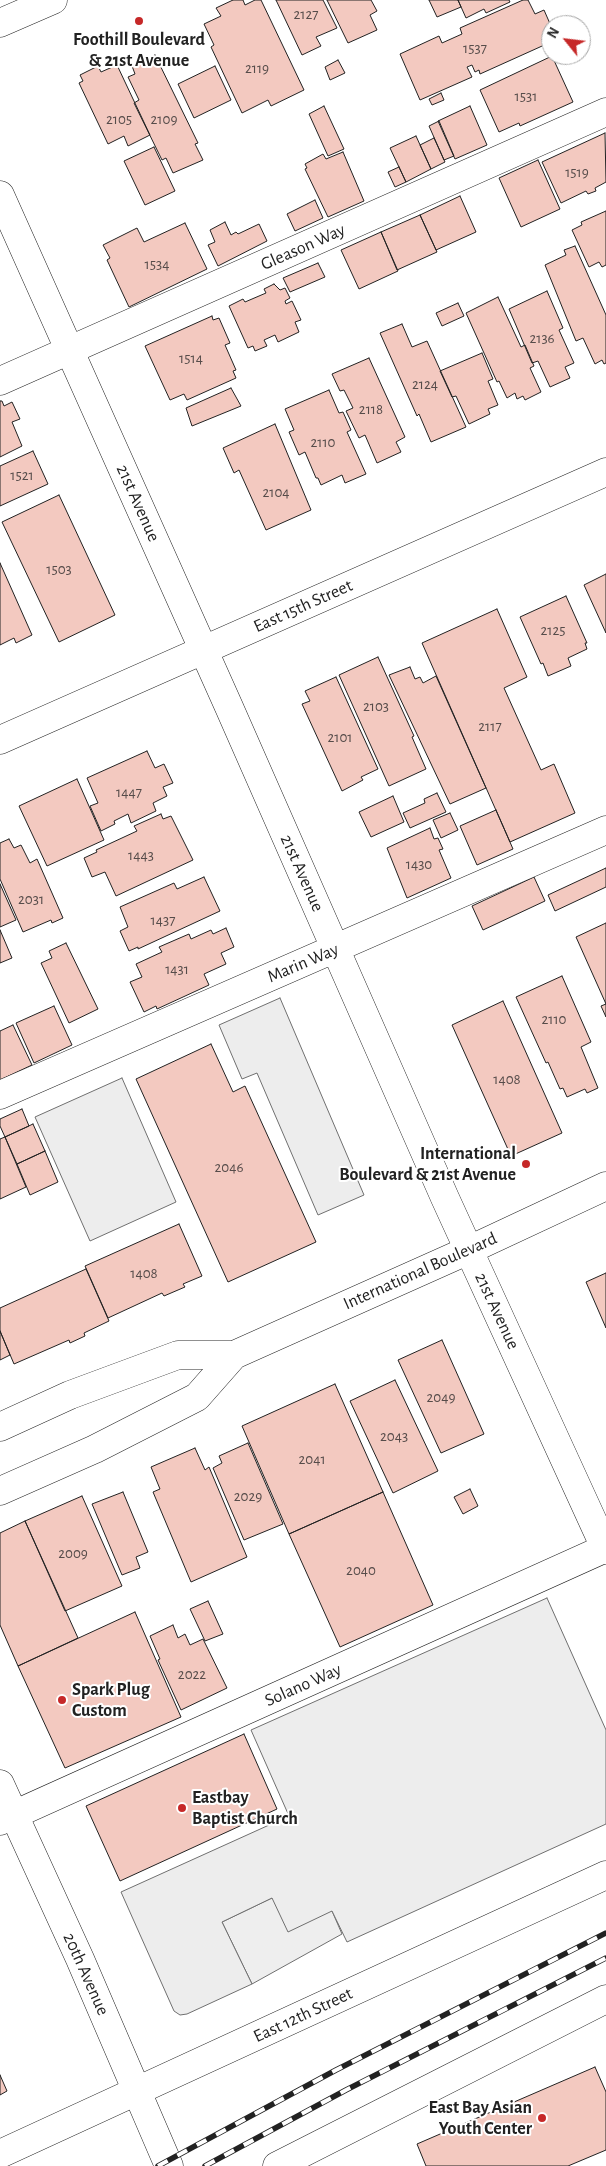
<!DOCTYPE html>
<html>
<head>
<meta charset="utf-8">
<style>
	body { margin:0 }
	#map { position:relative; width:606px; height:2166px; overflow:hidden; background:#fff; font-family:"Alegreya Sans",sans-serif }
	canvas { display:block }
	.north { position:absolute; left:541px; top:15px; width:50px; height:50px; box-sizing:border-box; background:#fff; border:1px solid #a7a7a7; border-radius:50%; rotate:299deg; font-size:14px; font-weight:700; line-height:20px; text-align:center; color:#222 }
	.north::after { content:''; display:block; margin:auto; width:18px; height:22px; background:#c62828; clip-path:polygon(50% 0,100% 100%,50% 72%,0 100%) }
</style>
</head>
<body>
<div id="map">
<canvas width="606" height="2166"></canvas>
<div class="north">N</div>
</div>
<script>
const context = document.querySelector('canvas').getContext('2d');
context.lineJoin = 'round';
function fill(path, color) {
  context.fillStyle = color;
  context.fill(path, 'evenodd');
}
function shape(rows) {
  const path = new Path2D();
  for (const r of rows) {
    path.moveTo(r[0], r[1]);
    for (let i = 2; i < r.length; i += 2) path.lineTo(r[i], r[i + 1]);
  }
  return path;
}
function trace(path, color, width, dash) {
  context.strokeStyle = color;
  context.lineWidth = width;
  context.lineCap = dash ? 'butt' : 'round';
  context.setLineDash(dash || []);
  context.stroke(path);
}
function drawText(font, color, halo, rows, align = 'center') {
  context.font = font + ' "Alegreya Sans",sans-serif';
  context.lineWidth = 4;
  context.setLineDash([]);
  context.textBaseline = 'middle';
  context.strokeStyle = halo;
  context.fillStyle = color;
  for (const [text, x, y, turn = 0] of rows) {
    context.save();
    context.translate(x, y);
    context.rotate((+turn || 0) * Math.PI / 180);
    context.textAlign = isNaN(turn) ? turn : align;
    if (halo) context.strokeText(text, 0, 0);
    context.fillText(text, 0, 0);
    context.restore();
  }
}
const green = shape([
	[272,1898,332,1911,342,1934,252,1984,222,1922,272,1898]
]);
const parking = shape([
	[280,998,364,1195,318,1215,257,1073,242,1079,219,1025,280,998],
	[122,1078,176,1202,90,1241,35,1117,122,1078],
	[547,1598,606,1730,606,1824,347,1942,332,1911,288,1932,272,1898,222,1922,252,1984,187,2014,180,2015,174,2011,121,1892,289,1816,251,1730,547,1598]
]);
const building = shape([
	[233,0,243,0,245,5,255,0,261,0,304,90,271,106,268,100,242,113,211,47,214,45,204,24,221,16,216,8,233,0],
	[276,0,323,0,337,28,316,37,321,46,302,55,276,0],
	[327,0,371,0,377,11,370,15,377,30,348,43,327,0],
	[429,0,458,0,461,7,437,17,429,0],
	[458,0,509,0,510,2,486,13,484,9,466,18,458,0],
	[523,0,528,0,535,14,544,10,551,26,551,42,480,74,479,70,475,72,472,65,467,67,472,77,420,100,400,54,439,36,442,43,462,34,460,28,523,0],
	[155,55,198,143,195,144,203,160,173,173,166,158,162,160,134,103,139,100,128,77,135,74,132,66,155,55],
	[552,56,573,102,520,126,519,123,499,132,480,90,552,56],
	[338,60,345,73,330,80,325,67,338,60],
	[117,65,150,135,128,146,124,136,108,144,79,83,83,81,80,75,98,66,101,72,117,65],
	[215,66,231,100,194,118,178,84,215,66],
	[441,93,444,100,432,105,429,99,441,93],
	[324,106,344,149,328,156,309,114,324,106],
	[470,106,487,145,455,159,438,121,470,106],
	[439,121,454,156,444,160,429,126,439,121],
	[605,133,606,182,595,188,596,191,588,194,586,191,561,203,542,162,605,133],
	[416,136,431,169,406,182,390,148,416,136],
	[434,138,445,162,431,169,420,145,434,138],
	[154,147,175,191,145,205,124,161,154,147],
	[343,152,364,201,328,217,305,169,307,168,305,164,323,154,326,159,343,152],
	[538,160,560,209,521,227,499,178,538,160],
	[399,167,406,182,395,187,388,172,399,167],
	[460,196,476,232,436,250,420,215,460,196],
	[315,200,323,218,295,231,287,214,315,200],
	[606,211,606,265,602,267,599,262,589,267,572,230,582,225,581,222,606,211],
	[420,215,437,252,397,270,381,232,420,215],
	[225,222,231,235,236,232,238,234,259,224,267,241,218,266,208,245,215,242,210,230,225,222],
	[185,223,207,269,129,307,107,260,110,258,103,245,137,228,144,242,185,223],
	[381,232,398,271,359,289,341,250,381,232],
	[575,246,606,315,606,363,604,364,602,360,595,364,583,338,576,341,545,265,566,255,564,250,575,246],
	[318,263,325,277,290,292,283,278,318,263],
	[274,284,280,290,285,288,290,298,285,301,286,304,292,301,301,320,295,322,299,332,278,342,275,335,264,340,267,346,255,351,253,346,248,348,229,306,243,299,245,302,266,293,264,289,274,284],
	[547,291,563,328,559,330,574,363,565,367,570,378,550,387,538,361,532,363,509,309,547,291],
	[498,297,521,347,525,345,534,366,530,368,541,392,525,400,523,396,517,399,515,393,507,398,499,381,497,382,466,313,498,297],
	[458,303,464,316,442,326,436,313,458,303],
	[212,316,213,320,219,318,230,343,225,345,236,370,233,371,236,378,187,400,184,394,170,400,145,346,212,316],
	[402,324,412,347,427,341,466,427,431,442,419,414,417,416,380,333,402,324],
	[482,353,493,379,488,381,498,405,488,409,490,414,469,424,456,396,452,397,440,371,482,353],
	[369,358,405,437,396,442,401,452,377,463,365,435,359,438,346,411,353,408,344,390,340,391,332,374,369,358],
	[231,388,241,406,192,426,186,408,231,388],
	[329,390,339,413,343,412,351,430,347,432,366,474,345,483,342,475,321,485,318,478,316,478,305,452,299,455,289,432,294,430,285,409,329,390],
	[0,401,2,401,4,406,12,402,20,419,12,422,22,446,0,457,0,401],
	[275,424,311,510,266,530,239,470,234,473,223,448,275,424],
	[33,451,48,484,0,506,0,466,33,451],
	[59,495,115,615,59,642,2,522,59,495],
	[0,563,32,635,16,643,14,638,0,645,0,563],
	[606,574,606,633,584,585,606,574],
	[566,596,587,643,585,643,587,649,568,658,571,666,548,676,543,663,541,664,520,617,566,596],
	[497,609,527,677,504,688,541,770,554,764,575,813,510,842,422,643,497,609],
	[378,657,414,736,412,737,426,769,389,786,339,675,378,657],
	[410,667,415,679,420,677,423,683,436,676,486,788,450,804,389,675,410,667],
	[336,677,378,769,361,777,363,780,342,791,302,704,310,701,305,691,336,677],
	[147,751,155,768,164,764,173,783,163,787,167,796,153,803,156,811,131,823,128,814,114,821,115,824,101,831,90,806,98,803,87,778,147,751],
	[77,779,104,840,47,866,19,806,77,779],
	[437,793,446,812,410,828,403,813,425,803,424,799,437,793],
	[393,796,404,822,371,837,359,812,393,796],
	[496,810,513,849,477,865,460,826,496,810],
	[450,813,458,830,441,838,433,820,450,813],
	[161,814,163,819,171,816,193,860,116,896,105,872,92,877,84,858,97,852,96,850,137,831,134,826,161,814],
	[430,828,434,839,438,838,443,849,439,850,451,878,407,898,387,848,430,828],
	[9,839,14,848,21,845,30,863,37,859,63,918,52,923,51,920,23,932,0,879,0,843,9,839],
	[606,868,606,887,555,911,548,895,606,868],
	[204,877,220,911,138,949,138,947,129,951,120,931,128,927,120,907,174,883,177,889,204,877],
	[534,877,545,901,483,930,472,906,534,877],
	[0,884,16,920,0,927,0,884],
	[606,923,606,1017,601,1006,606,1004,576,937,606,923],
	[226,928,234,947,221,953,226,964,204,974,209,985,157,1009,156,1006,144,1012,130,982,142,977,136,964,162,952,159,947,189,934,191,939,211,930,213,934,226,928],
	[0,930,12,958,0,963,0,930],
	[66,943,98,1009,69,1023,41,963,52,958,49,951,66,943],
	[562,976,591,1042,581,1047,598,1088,587,1093,585,1089,567,1097,563,1088,560,1089,548,1062,546,1063,516,997,562,976],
	[503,1001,562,1133,511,1156,452,1025,503,1001],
	[54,1006,72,1045,34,1063,16,1023,54,1006],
	[13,1025,32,1065,0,1080,0,1031,13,1025],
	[211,1044,233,1092,245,1086,316,1242,228,1282,136,1079,211,1044],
	[22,1109,29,1126,5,1137,0,1126,0,1119,22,1109],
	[33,1124,45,1151,17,1164,5,1137,33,1124],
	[5,1137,26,1187,0,1199,0,1139,5,1137],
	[45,1151,58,1182,30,1195,17,1164,45,1151],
	[179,1224,202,1276,183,1284,185,1287,164,1296,162,1293,108,1318,85,1266,179,1224],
	[86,1269,109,1321,84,1333,85,1336,70,1343,69,1340,14,1364,0,1331,0,1308,86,1269],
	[606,1273,606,1328,586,1282,606,1273],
	[0,1331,10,1355,0,1360,0,1331],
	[442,1340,484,1434,441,1453,398,1360,442,1340],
	[395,1380,438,1471,393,1493,350,1401,395,1380],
	[335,1384,383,1492,289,1534,242,1426,335,1384],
	[248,1443,283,1524,244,1540,213,1468,222,1463,219,1456,248,1443],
	[195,1448,205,1470,209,1467,247,1557,191,1582,153,1492,160,1489,151,1467,195,1448],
	[470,1489,478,1506,463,1514,454,1497,470,1489],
	[123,1492,148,1552,136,1557,140,1568,122,1575,92,1504,123,1492],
	[383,1492,433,1605,340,1647,289,1534,383,1492],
	[82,1496,122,1586,65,1611,25,1521,82,1496],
	[25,1521,78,1638,18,1666,0,1625,0,1533,25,1521],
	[208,1601,223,1634,205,1641,190,1609,208,1601],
	[135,1612,181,1717,65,1768,18,1666,135,1612],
	[173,1625,178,1638,185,1634,190,1645,203,1639,227,1688,181,1710,158,1660,160,1659,150,1636,173,1625],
	[244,1734,277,1809,120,1881,86,1806,244,1734],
	[595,2067,606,2092,606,2150,568,2166,426,2166,417,2144,595,2067],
	[0,2075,7,2091,0,2095,0,2075]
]);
const minor = shape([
	[0,195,229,707,445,1198,606,1550],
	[0,381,606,112],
	[0,740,606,472],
	[0,1095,606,830],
	[0,1784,80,1959,169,2166],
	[0,1821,606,1548]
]);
const major = shape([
	[0,23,53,0],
	[0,1427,70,1395,178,1355,234,1355,469,1250,606,1186],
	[0,1491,95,1449,197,1397,234,1355],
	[0,2154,606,1875],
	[277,2166,606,1999]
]);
const rail = shape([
	[158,2166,336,2070,606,1933],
	[205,2166,346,2090,606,1958]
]);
const markers = [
	[139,21,5,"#c62828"],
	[526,1164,5,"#c62828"],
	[62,1700,5,"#c62828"],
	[182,1808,5,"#c62828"],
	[542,2118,5,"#c62828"]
];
const numberNames = [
	["2127",306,14],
	["1537",475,48],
	["2119",257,68],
	["1531",526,96],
	["2105",119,119],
	["2109",164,119],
	["1519",577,172],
	["1534",157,264],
	["2136",542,338],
	["1514",191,358],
	["2124",425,384],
	["2118",371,409],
	["2110",323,442],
	["1521",22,475],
	["2104",276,492],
	["1503",59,569],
	["2125",553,630],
	["2103",376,706],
	["2117",490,726],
	["2101",340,737],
	["1447",129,792],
	["1443",141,855],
	["1430",419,864],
	["2031",31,899],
	["1437",163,920],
	["1431",177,969],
	["2110",554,1019],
	["1408",507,1079],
	["2046",229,1167],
	["1408",144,1273],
	["2049",441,1397],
	["2043",394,1436],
	["2041",312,1459],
	["2029",248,1496],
	["2009",73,1553],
	["2040",361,1570],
	["2022",192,1674]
];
const poiNames = [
	["Foothill Boulevard",139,40,"center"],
	["& 21st Avenue",139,61,"center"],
	["International",516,1154],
	["Boulevard & 21st Avenue",516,1175],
	["Spark Plug",72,1690,"left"],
	["Custom",72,1711,"left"],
	["Eastbay",192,1798,"left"],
	["Baptist Church",192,1819,"left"],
	["East Bay Asian",532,2108],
	["Youth Center",532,2129]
];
const streetNames = [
	["Gleason Way",303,247,-24],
	["21st Avenue",138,503,66],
	["East 15th Street",303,606,-24],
	["21st Avenue",302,873,66],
	["Marin Way",303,963,-23],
	["International Boulevard",420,1271,-24],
	["21st Avenue",497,1311,65],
	["Solano Way",303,1685,-24],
	["20th Avenue",86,1974,66],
	["East 12th Street",303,2015,-25]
];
fill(green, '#eee');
trace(green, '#6f6f6f', 1);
fill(parking, '#ededed');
trace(parking, '#6f6f6f', 1);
fill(building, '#f3c9c0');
trace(building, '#222', 1);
trace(minor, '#222', 29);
trace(major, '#222', 29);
trace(minor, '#fff', 28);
trace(major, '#fff', 28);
trace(rail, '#222', 5.5);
trace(rail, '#fff', 4, [11]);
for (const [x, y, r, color] of markers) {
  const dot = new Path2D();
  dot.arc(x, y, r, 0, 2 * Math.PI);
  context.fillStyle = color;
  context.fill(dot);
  trace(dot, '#fff', 2);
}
drawText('15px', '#564c4a', null, numberNames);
drawText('bold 18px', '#222', '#fff', poiNames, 'right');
drawText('18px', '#222', '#fff', streetNames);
</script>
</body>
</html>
